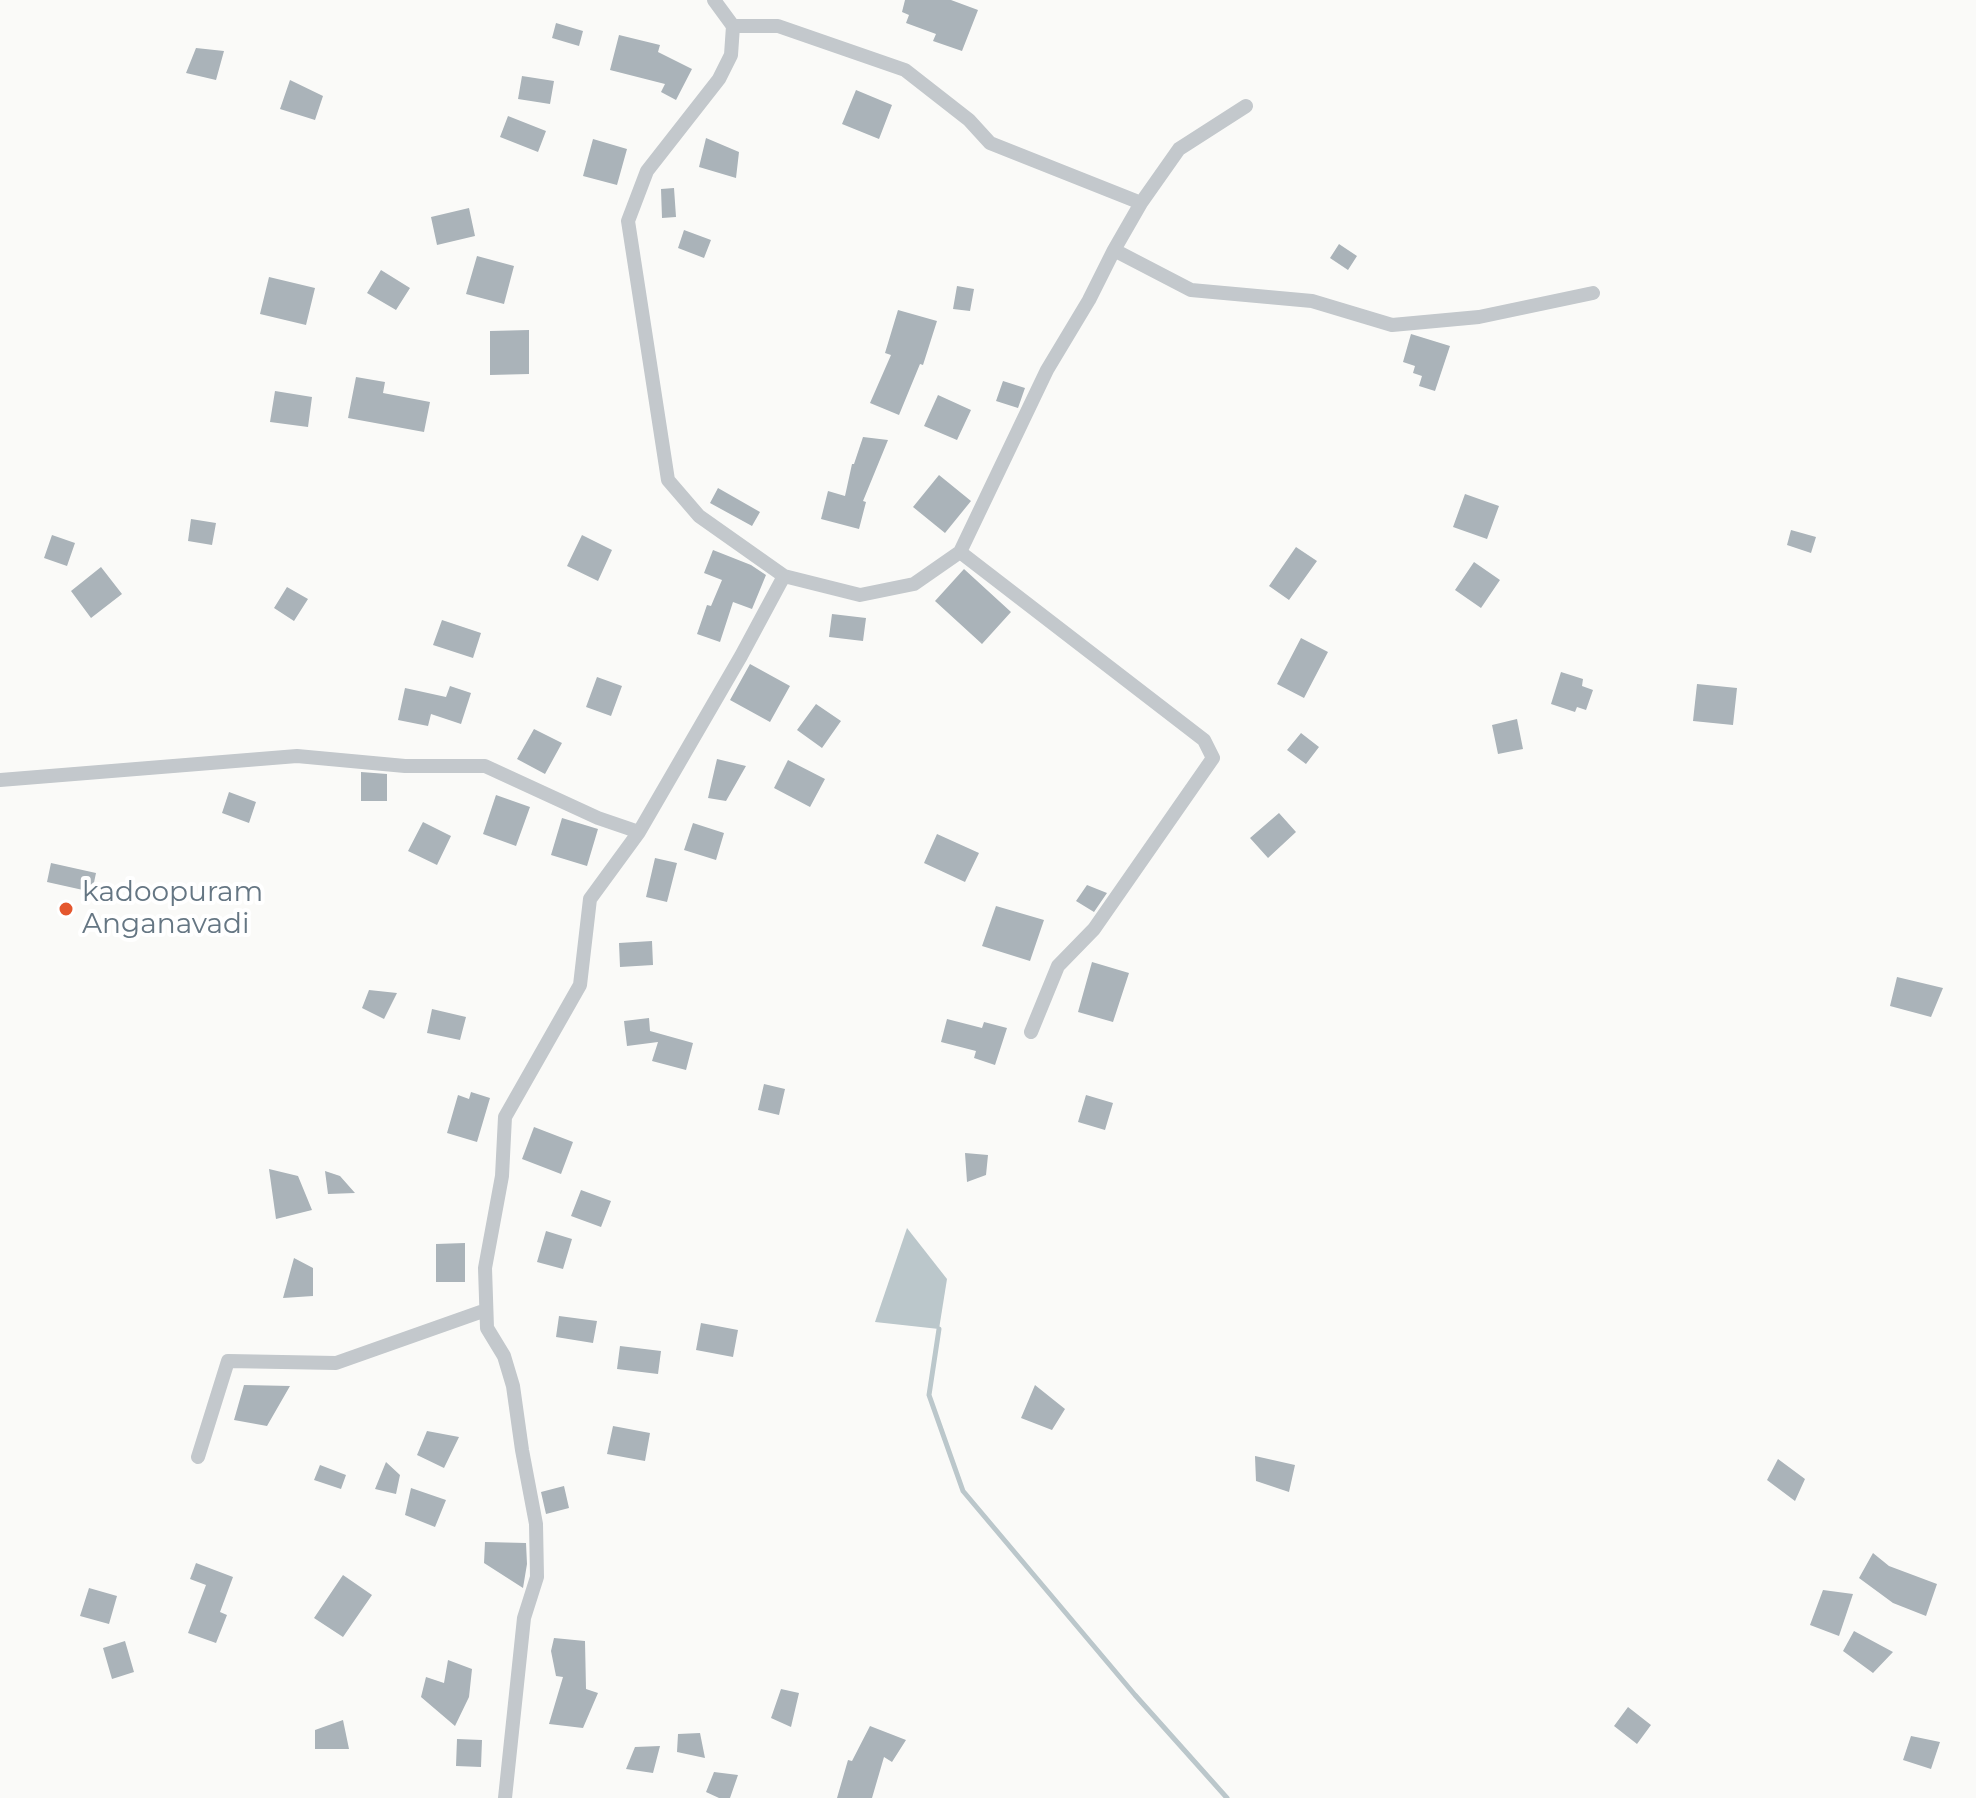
<!DOCTYPE html>
<html>
<head>
<meta charset="utf-8">
<style>
	body { margin:0 }
	canvas { display:block; background:#fafaf8 }
</style>
</head>
<body>
<canvas width="1976" height="1798"></canvas>
<script>
const context = document.querySelector('canvas').getContext('2d');
context.lineJoin = 'round';
function fill(path, color) {
  context.fillStyle = color;
  context.fill(path, 'evenodd');
}
function shape(rows) {
  const path = new Path2D();
  for (const r of rows) {
    path.moveTo(r[0], r[1]);
    for (let i = 2; i < r.length; i += 2) path.lineTo(r[i], r[i + 1]);
  }
  return path;
}
function trace(path, color, width, dash) {
  context.strokeStyle = color;
  context.lineWidth = width;
  context.lineCap = dash ? 'butt' : 'round';
  context.setLineDash(dash || []);
  context.stroke(path);
}
function drawText(font, color, halo, rows, align = 'center') {
  context.font = font + ' Montserrat,sans-serif';
  context.lineWidth = 8;
  context.setLineDash([]);
  context.textBaseline = 'middle';
  context.strokeStyle = halo;
  context.fillStyle = color;
  for (const [text, x, y, turn = 0] of rows) {
    context.save();
    context.translate(x, y);
    context.rotate((+turn || 0) * Math.PI / 180);
    context.textAlign = isNaN(turn) ? turn : align;
    if (halo) context.strokeText(text, 0, 0);
    context.fillText(text, 0, 0);
    context.restore();
  }
}
const water = shape([
	[907,1228,947,1279,939,1329,875,1322]
]);
const stream = shape([
	[939,1329,929,1395,963,1491,1135,1695,1227,1798]
]);
const building = shape([
	[905,0,951,0,978,10,962,51,933,41,936,34,906,23,909,15,902,12],
	[556,23,583,31,579,46,552,38],
	[619,35,660,45,658,52,692,69,676,100,661,92,665,84,610,70],
	[196,48,224,51,216,80,186,73],
	[522,76,554,81,550,104,518,99],
	[290,80,323,96,315,120,280,109],
	[856,90,892,105,879,139,842,124],
	[508,116,546,131,538,152,500,137],
	[706,138,739,152,736,178,699,167],
	[593,139,627,149,617,185,583,176],
	[674,188,676,217,662,218,661,189],
	[469,208,475,236,437,245,431,217],
	[684,230,711,240,704,258,678,248],
	[1339,244,1357,256,1348,270,1330,258],
	[477,256,514,266,504,304,466,294],
	[381,270,410,288,396,310,367,293],
	[269,277,315,288,306,325,260,314],
	[957,286,974,289,970,311,953,309],
	[898,310,937,321,923,365,920,364,899,415,870,403,891,355,885,353],
	[529,330,529,374,490,375,490,331],
	[1411,334,1450,346,1435,391,1419,386,1422,376,1413,373,1415,366,1403,362],
	[356,377,385,382,383,393,430,402,424,432,348,418],
	[1003,381,1025,388,1018,408,996,401],
	[275,391,312,397,308,427,270,422],
	[938,395,971,410,957,440,924,426],
	[863,437,888,440,863,501,866,502,859,529,821,519,828,491,845,496,852,464,854,464],
	[939,475,971,501,945,533,913,507],
	[718,488,760,512,752,526,710,503],
	[1465,494,1499,506,1487,539,1453,527],
	[191,519,216,523,212,545,188,541],
	[1791,530,1816,537,1811,553,1787,545],
	[52,535,75,543,67,566,44,558],
	[582,535,612,550,598,581,567,566],
	[1296,547,1317,561,1289,600,1269,586],
	[713,550,751,565,766,575,752,609,733,602,720,642,697,634,707,605,711,606,722,580,704,573],
	[1474,562,1500,580,1481,608,1455,590],
	[101,567,122,594,91,618,71,591],
	[964,569,1011,612,982,644,935,601],
	[287,587,308,599,294,621,274,608],
	[832,614,866,618,863,641,829,637],
	[442,620,481,633,473,658,433,645],
	[1301,638,1328,652,1304,698,1277,684],
	[750,664,790,686,770,722,730,700],
	[1561,672,1583,679,1582,686,1593,690,1586,710,1577,707,1575,712,1551,704],
	[597,677,622,686,611,716,586,707],
	[1697,684,1737,688,1733,725,1693,721],
	[450,686,471,693,461,724,431,714,428,726,398,720,405,688,446,697],
	[816,704,841,721,822,748,797,730],
	[1517,719,1523,749,1498,754,1492,725],
	[534,729,562,743,545,774,517,759],
	[1301,733,1319,747,1306,764,1287,750],
	[717,759,746,766,726,801,708,798],
	[788,760,825,779,810,807,774,788],
	[361,772,387,774,387,801,361,801],
	[229,792,256,802,249,823,222,813],
	[496,795,530,807,516,846,483,834],
	[1279,813,1296,832,1268,858,1250,838],
	[562,818,598,829,587,866,551,855],
	[423,822,451,836,437,865,408,851],
	[693,823,724,833,716,860,684,850],
	[937,834,979,853,965,882,924,863],
	[655,858,677,863,667,902,646,897],
	[51,863,96,873,92,892,47,882],
	[1087,885,1107,893,1094,912,1076,901],
	[996,906,1044,920,1030,961,982,946],
	[652,941,653,965,620,967,619,943],
	[1092,962,1129,973,1113,1022,1078,1012],
	[1897,977,1943,988,1931,1017,1890,1006],
	[369,990,397,993,384,1019,362,1008],
	[432,1009,466,1017,460,1040,427,1033],
	[649,1018,650,1031,693,1043,686,1070,652,1061,658,1042,627,1046,624,1021],
	[947,1019,982,1028,984,1022,1007,1028,995,1065,974,1058,976,1051,941,1042],
	[764,1084,785,1089,779,1115,758,1110],
	[471,1092,490,1098,477,1142,447,1133,458,1095,469,1099],
	[1086,1095,1113,1103,1105,1130,1078,1122],
	[534,1127,573,1142,561,1174,522,1159],
	[965,1153,988,1155,986,1175,967,1182],
	[269,1169,298,1176,312,1210,276,1219],
	[325,1171,340,1176,355,1193,328,1194],
	[581,1190,611,1201,601,1227,571,1216],
	[546,1231,572,1239,563,1269,537,1262],
	[465,1243,465,1282,436,1282,436,1244],
	[294,1258,313,1268,313,1296,283,1298],
	[559,1316,597,1321,593,1343,556,1337],
	[701,1323,738,1330,733,1357,696,1350],
	[620,1346,661,1351,658,1374,617,1369],
	[244,1385,290,1386,267,1426,234,1420],
	[1035,1385,1065,1409,1052,1430,1021,1418],
	[613,1426,650,1433,645,1461,607,1454],
	[427,1431,459,1437,444,1468,417,1455],
	[1255,1456,1295,1465,1289,1492,1256,1481],
	[1778,1459,1805,1479,1795,1501,1767,1480],
	[386,1462,400,1475,396,1494,375,1489],
	[320,1465,346,1475,341,1489,314,1480],
	[564,1486,569,1508,546,1514,541,1492],
	[411,1488,446,1500,435,1527,405,1515],
	[485,1542,526,1543,527,1564,523,1588,484,1563],
	[1873,1553,1889,1566,1937,1584,1926,1616,1893,1603,1859,1578],
	[196,1563,233,1577,220,1612,227,1615,216,1643,188,1633,206,1585,190,1579],
	[343,1575,372,1595,343,1637,314,1618],
	[89,1588,117,1596,109,1624,80,1616],
	[1823,1590,1853,1594,1839,1636,1810,1625],
	[1854,1631,1893,1652,1873,1673,1843,1651],
	[554,1638,585,1641,586,1689,598,1693,583,1728,549,1724,563,1677,556,1676,551,1651],
	[125,1641,134,1672,112,1679,103,1648],
	[448,1660,472,1669,469,1697,455,1726,421,1697,426,1677,444,1683],
	[781,1689,799,1693,791,1727,771,1718],
	[1628,1707,1651,1725,1637,1744,1614,1726],
	[343,1720,349,1749,315,1749,315,1730],
	[870,1726,906,1740,892,1762,884,1757,872,1798,837,1798,848,1760,852,1761],
	[700,1733,705,1758,677,1752,678,1734],
	[1911,1736,1940,1742,1931,1769,1903,1760],
	[457,1739,482,1740,481,1767,456,1766],
	[660,1746,653,1773,626,1769,635,1747],
	[714,1772,738,1775,730,1798,719,1798,706,1792]
]);
const minor = shape([
	[733,26,778,26,905,70,969,120,990,143,1141,203],
	[1114,250,1191,290,1312,301,1392,325,1479,317,1593,293],
	[960,552,1204,740,1213,758,1094,929,1058,966,1031,1032],
	[784,576,860,595,914,584,960,552,1047,370,1089,300,1114,250,1141,203,1179,149,1246,106],
	[0,780,297,756,405,766,485,766,598,818,639,832],
	[198,1457,228,1361,336,1363,486,1310],
	[505,1798,524,1618,537,1577,536,1524,522,1450,513,1386,504,1356,487,1328,485,1268,502,1176,505,1117,580,985,590,899,639,832,741,656,784,576,699,516,668,480,628,221,647,171,719,79,731,55,733,26,714,0]
]);
const markers = [
	[66,909,8,"#e4572e"]
];
const poiNames = [
	["kadoopuram",82,893],
	["Anganavadi",82,925]
];
fill(water, '#bbc7cb');
trace(stream, '#bbc7cb', 5);
fill(building, '#aab3b9');
trace(minor, '#c3c8cc', 14);
for (const [x, y, r, color] of markers) {
  const dot = new Path2D();
  dot.arc(x, y, r, 0, 2 * Math.PI);
  context.fillStyle = color;
  context.fill(dot);
  trace(dot, '#fff', 3);
}
drawText('28px', '#657683', '#fff', poiNames, 'left');
</script>
</body>
</html>
